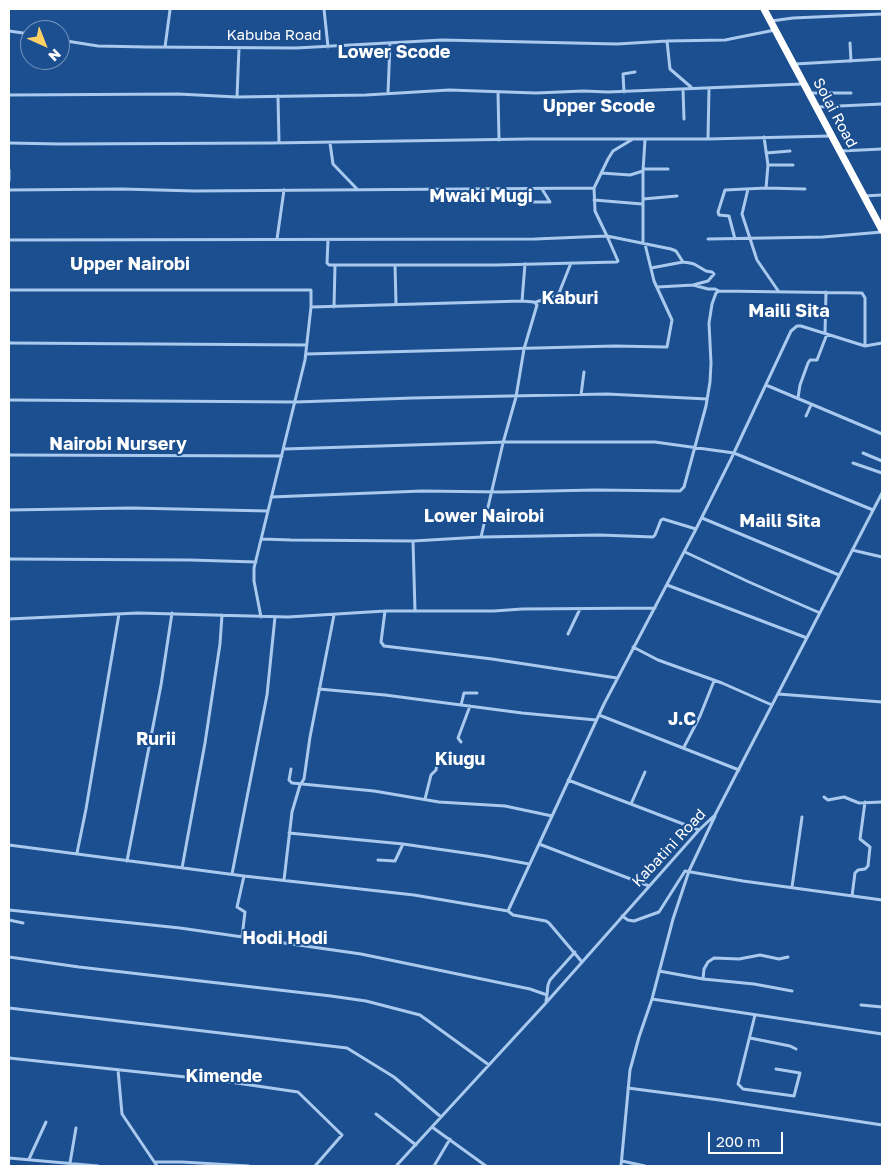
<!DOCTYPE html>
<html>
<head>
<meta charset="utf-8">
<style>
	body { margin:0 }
	#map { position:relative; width:891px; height:1175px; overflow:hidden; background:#1b4f8f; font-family:"Golos Text",sans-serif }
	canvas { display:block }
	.frame { position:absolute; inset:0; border:10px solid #fff; pointer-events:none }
	.north { position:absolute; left:20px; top:20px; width:50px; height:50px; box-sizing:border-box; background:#1b4f8f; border:1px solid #7695bc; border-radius:50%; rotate:136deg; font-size:14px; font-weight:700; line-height:20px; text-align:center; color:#fff }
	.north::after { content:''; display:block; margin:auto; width:18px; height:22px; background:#ffd166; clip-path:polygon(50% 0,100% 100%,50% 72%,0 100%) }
	.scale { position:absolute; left:708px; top:1132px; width:75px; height:22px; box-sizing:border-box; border:2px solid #fff; border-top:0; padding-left:6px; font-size:15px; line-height:18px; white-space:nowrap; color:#fff; -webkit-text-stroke:4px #1b4f8f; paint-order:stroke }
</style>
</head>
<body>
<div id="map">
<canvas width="891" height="1175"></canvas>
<div class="frame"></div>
<div class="north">N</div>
<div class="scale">200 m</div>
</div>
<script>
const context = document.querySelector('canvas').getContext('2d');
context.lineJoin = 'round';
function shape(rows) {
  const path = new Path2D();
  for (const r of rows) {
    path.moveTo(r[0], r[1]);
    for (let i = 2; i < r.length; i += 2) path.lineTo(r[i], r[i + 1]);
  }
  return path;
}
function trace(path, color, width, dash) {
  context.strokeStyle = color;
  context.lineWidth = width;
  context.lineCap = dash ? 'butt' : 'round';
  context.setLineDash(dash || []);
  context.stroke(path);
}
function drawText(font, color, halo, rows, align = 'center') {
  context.font = font + ' "Golos Text",sans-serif';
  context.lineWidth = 4;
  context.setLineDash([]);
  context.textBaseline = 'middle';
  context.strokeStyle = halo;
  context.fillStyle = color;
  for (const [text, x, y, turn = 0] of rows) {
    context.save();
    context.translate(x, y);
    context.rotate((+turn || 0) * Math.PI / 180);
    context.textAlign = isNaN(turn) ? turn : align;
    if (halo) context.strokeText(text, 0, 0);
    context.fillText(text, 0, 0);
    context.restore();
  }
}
const street = shape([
	[324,9,328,47],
	[771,21,793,18,882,14],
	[9,31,30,34],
	[60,40,98,46,147,47,296,48,442,40,617,44,667,41,725,40,775,30],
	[667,41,670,69,691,87],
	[850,43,851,61],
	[165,47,170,10],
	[795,64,882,59],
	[683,89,684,119],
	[498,92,499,140],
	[624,92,623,74,635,72],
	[388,93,390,44],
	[810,93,851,93],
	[9,95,178,94,237,97,366,95,449,90,536,93,583,91,608,92,802,84],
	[278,96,279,143],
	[237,97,239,48],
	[818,107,882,104],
	[764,137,768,165,766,188],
	[633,139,613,151,608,159,594,188,595,211,607,236,671,249,676,251,683,262],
	[708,139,709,88],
	[9,143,60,144,271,143,528,139,708,139,830,136],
	[330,143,333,164,357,189],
	[841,151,882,149],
	[766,153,790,151],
	[768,165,793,165],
	[643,169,668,169],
	[9,170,9,180],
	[601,173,630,175,643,171],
	[748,189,742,214,757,260,779,292],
	[9,190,122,189,195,191,594,188],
	[864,196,882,195],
	[643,199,677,196],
	[594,200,642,204],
	[516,202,550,202,542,189],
	[277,239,284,190],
	[708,239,823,237,882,232],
	[735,239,729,216,719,215,718,212,725,190,766,188,805,189],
	[9,240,535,239,607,236,618,261,617,262,496,265,329,265,327,263,328,240],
	[643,243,643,171,645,140],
	[395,265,396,304],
	[651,268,683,262,690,263,694,264,706,271,712,272,714,274,708,281,693,285],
	[658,287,693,285,708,289,715,289,719,291],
	[9,290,311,290,311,307,305,360,254,568,254,581,261,617],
	[536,302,554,296,559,293,571,263],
	[311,307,522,301],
	[334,307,335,265],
	[825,333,826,292],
	[9,343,307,345],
	[306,354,614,346,667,347,672,320,654,281,645,244],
	[766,385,882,434],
	[581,395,584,372],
	[798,398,800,385,808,363,810,360,817,360,827,334],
	[9,400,296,402,413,398,607,394,707,399],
	[806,416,811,405],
	[284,449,507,442,655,442,734,453,873,510],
	[863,453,882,461],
	[9,455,282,456],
	[853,463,882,473],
	[271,497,422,491,501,492,595,490,680,491,684,487,706,406,710,382,711,363,709,323,712,304,716,293,719,291,862,293,865,298,865,346],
	[9,510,131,508,268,511],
	[702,518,839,575],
	[481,537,503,443,516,397,524,349,537,305,534,302,522,301,525,264],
	[262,539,291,540,413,541,481,537,600,535,653,537,655,535,661,520,663,519,696,529],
	[413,541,415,611],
	[852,550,882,557],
	[685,552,749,582,820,613],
	[9,559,190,560,256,562],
	[667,585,807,638],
	[385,611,381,642,384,646,492,659,617,678],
	[9,619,138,613,288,617,385,611,494,611,522,609,655,608],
	[568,634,580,609],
	[633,647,658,660,722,683,772,705],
	[319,689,385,695,522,713,596,720],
	[778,694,882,702],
	[461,705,464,693,477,693],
	[599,715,739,770],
	[461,742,458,738,470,706],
	[684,747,700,716,714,681],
	[291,769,289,780,292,783,374,791,439,802,505,806,552,816],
	[568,780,699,830],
	[824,797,828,800,844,797,859,803,882,802],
	[425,799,431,775,436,770,438,756],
	[631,804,645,772],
	[289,833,403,844,486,856,529,864],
	[539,844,649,886],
	[9,845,244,876,414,895,508,911,513,915,546,921,549,923,582,962],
	[77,853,86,809,119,614],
	[378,860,395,861,403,844],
	[127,861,161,685,172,613],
	[182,868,205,743,220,644,222,615],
	[232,874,267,695,275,617],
	[284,880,292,812,300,785,304,779,310,737,334,615],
	[792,887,802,817],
	[852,896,855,873,858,870,865,869,868,866,870,847,860,839,865,802],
	[9,910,180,928,361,954,530,989,547,995,546,1001],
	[508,911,604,704,695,531,731,459,791,331,797,326,801,326,865,346,882,343],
	[622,916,628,920,634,921,659,912,685,871,743,881,882,900],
	[9,920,23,923],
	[242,937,245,912,237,907,244,876],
	[9,957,79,967,331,996,366,1001,420,1015,489,1065],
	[659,971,703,979,754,984,792,991],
	[703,979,704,969,708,962,714,958,739,959,760,955,779,959,788,957],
	[547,995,548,985,550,980,575,952],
	[652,999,882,1034],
	[861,1005,882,1007],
	[9,1008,347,1048,394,1077,441,1117],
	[755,1015,738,1084,743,1089,794,1096,800,1073,776,1069],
	[750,1038,790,1046,796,1049],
	[9,1058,223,1081,298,1092,342,1135,315,1166],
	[118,1070,122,1114,157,1166],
	[628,1088,719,1100,882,1125],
	[376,1114,416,1145],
	[432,1127,486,1166],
	[9,1158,98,1166],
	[29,1159,46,1122],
	[622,1161,645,1166],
	[155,1162,182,1162,249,1166],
	[70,1163,76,1128],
	[396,1166,545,1004,699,830,715,815,882,493],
	[434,1166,450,1139],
	[621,1166,630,1070,639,1037,652,999,673,919,689,871,715,816]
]);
const highway = shape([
	[764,9,882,230]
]);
const streetNames = [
	["Kabuba Road",274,35],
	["Solai Road",835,113,62],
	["Kabatini Road",669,848,-47]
];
const quarterNames = [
	["Lower Scode",394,52],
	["Upper Scode",599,106],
	["Mwaki Mugi",481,196],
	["Upper Nairobi",130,264],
	["Kaburi",570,298],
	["Maili Sita",789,311],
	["Nairobi Nursery",118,444],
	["Lower Nairobi",484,516],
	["Maili Sita",780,521],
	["J.C",682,719],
	["Rurii",156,739],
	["Kiugu",460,759],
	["Hodi Hodi",285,938],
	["Kimende",224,1076]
];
trace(street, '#a9c9ee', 3);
trace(highway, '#fff', 7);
drawText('15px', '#fff', '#1b4f8f', streetNames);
drawText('bold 18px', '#fff', '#1b4f8f', quarterNames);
</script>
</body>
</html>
